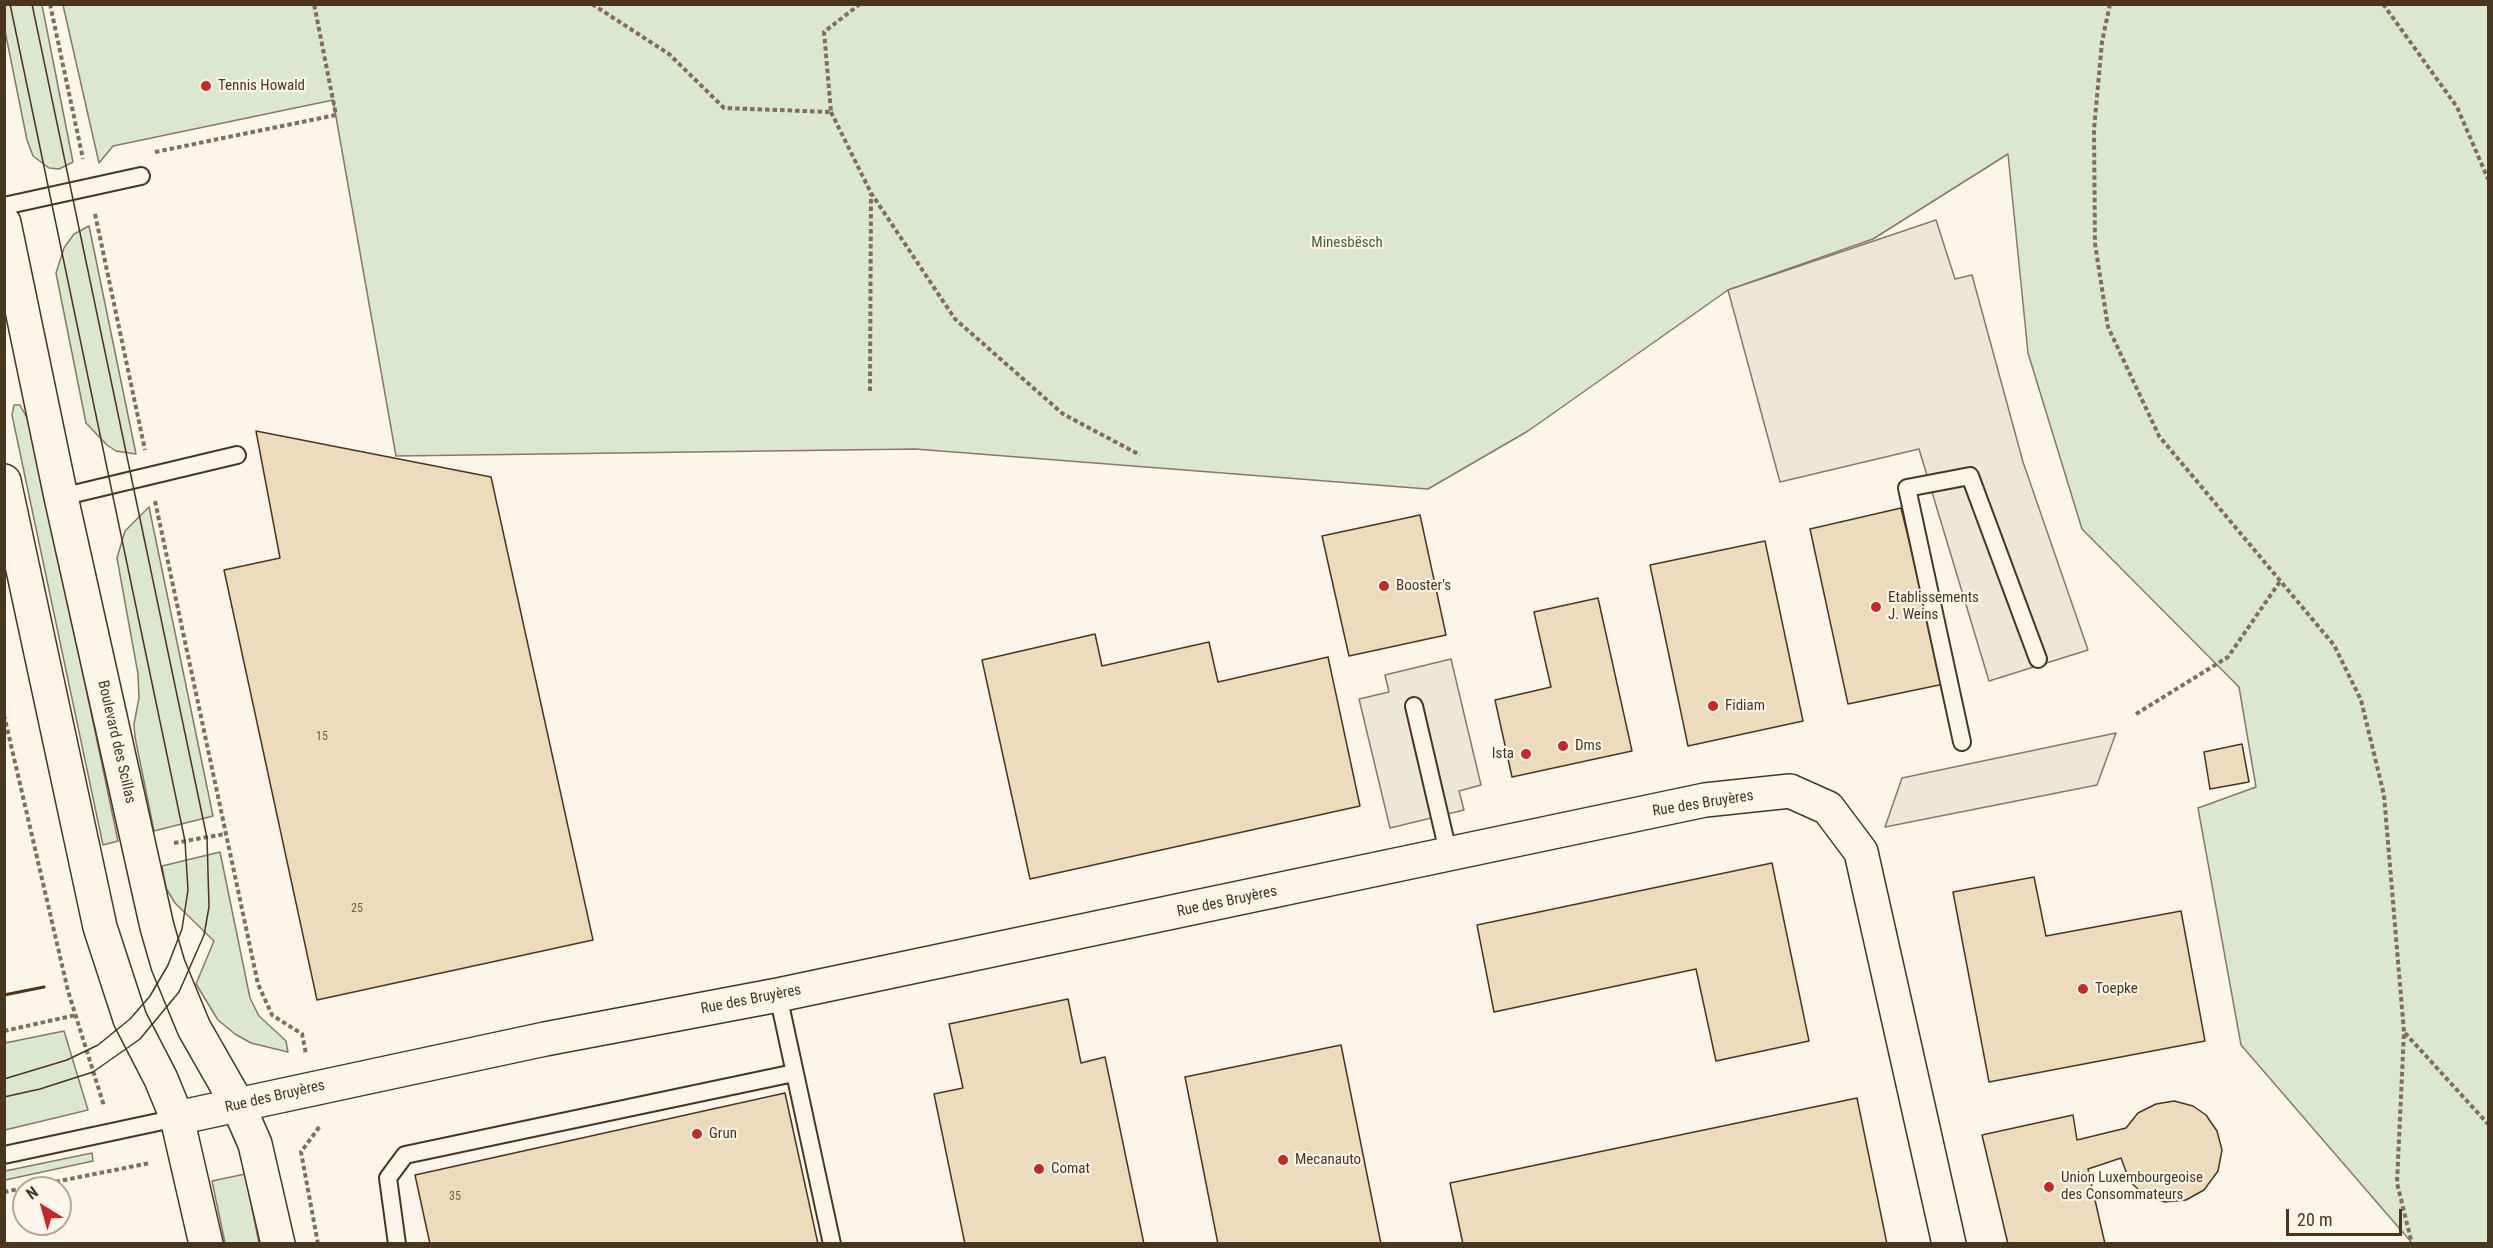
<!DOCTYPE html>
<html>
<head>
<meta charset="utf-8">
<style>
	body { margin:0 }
	#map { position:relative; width:2493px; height:1248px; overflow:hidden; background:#fbf6e9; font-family:"Roboto Condensed",sans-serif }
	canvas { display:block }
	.frame { position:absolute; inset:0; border:6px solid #4a3520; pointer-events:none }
	.north { position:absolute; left:12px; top:1176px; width:60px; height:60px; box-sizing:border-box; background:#fbf6e9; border:2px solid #b4a999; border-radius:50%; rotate:323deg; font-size:16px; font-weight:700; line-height:24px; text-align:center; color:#4a3520 }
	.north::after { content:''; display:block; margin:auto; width:21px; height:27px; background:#c62828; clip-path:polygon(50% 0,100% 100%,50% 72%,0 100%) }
	.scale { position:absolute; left:2286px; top:1209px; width:116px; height:27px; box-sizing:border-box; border:3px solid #4a3520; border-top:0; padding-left:8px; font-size:18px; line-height:21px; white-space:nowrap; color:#4a3520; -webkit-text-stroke:4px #fbf6e9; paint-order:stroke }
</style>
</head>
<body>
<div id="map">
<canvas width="2493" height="1248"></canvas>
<div class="frame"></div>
<div class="north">N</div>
<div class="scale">20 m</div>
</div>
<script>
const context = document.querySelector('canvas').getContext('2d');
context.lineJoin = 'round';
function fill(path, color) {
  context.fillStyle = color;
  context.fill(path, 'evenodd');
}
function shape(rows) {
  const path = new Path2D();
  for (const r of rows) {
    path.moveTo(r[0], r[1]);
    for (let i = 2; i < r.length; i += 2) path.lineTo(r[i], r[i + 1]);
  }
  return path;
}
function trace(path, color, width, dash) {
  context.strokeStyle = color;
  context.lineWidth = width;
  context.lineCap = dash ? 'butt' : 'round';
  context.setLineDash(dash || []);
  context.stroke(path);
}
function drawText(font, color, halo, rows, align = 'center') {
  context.font = font + ' "Roboto Condensed",sans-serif';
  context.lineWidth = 4.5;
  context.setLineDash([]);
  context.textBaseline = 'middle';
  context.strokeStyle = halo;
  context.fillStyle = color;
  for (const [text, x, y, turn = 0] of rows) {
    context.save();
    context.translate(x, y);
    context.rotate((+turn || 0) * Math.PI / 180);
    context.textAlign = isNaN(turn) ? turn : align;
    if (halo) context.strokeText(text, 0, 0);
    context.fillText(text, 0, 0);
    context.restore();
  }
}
const green = shape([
	[4,5,42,5,73,162,59,169,49,168,33,156,27,140,5,31,4,5],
	[63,5,2488,5,2488,1243,2412,1243,2241,1045,2198,808,2256,787,2239,687,2082,529,2028,353,2008,154,1873,239,1728,290,1528,431,1428,489,915,449,396,456,333,100,113,146,99,163,63,5],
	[89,226,136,454,116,451,107,445,86,423,56,273,64,248,74,234,89,226],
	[14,405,20,405,31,425,118,841,103,845,12,415,14,405],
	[149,507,213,816,154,831,135,737,134,724,139,698,138,674,117,558,125,531,149,507],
	[220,852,250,998,259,1016,286,1041,288,1052,251,1043,235,1034,218,1020,196,984,214,941,175,903,166,888,162,866,220,852],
	[64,1031,88,1110,5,1130,5,1043,64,1031],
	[92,1153,93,1161,5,1180,5,1171,92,1153],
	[245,1174,259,1243,225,1243,212,1181,245,1174]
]);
const parking = shape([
	[1936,220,1955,279,1972,275,2023,462,2088,650,1989,681,1919,449,1780,482,1728,290,1936,220],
	[1451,659,1481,785,1459,791,1464,810,1390,828,1359,699,1389,692,1385,675,1451,659],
	[2116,733,2097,785,1885,827,1902,778,2116,733]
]);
const building = shape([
	[256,431,491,477,593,940,317,1000,224,570,280,558,256,431],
	[1901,508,1944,684,1848,704,1810,529,1901,508],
	[1420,515,1446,635,1349,656,1322,536,1420,515],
	[1765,541,1803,721,1688,746,1650,565,1765,541],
	[1598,598,1632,751,1512,777,1495,700,1551,687,1534,612,1598,598],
	[1095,634,1102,666,1209,642,1218,682,1328,657,1360,806,1030,879,982,660,1095,634],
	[2242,744,2249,782,2210,789,2204,752,2242,744],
	[1772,863,1809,1041,1716,1061,1696,969,1494,1012,1477,925,1772,863],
	[2034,877,2046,936,2181,911,2205,1041,1989,1082,1953,892,2034,877],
	[1068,999,1081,1063,1105,1057,1144,1244,965,1244,934,1094,963,1088,949,1024,1068,999],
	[1341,1045,1381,1244,1218,1244,1185,1077,1341,1045],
	[785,1093,818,1244,430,1244,415,1175,785,1093],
	[1857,1098,1887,1244,1463,1244,1450,1183,1857,1098],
	[2174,1101,2193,1106,2206,1115,2217,1131,2222,1150,2218,1171,2204,1190,2186,1200,2165,1202,2146,1196,2130,1182,2121,1158,2088,1169,2105,1244,2008,1244,1982,1135,2073,1115,2077,1140,2126,1128,2138,1113,2156,1104,2174,1101]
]);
const path = shape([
	[50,4,83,159],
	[592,4,669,54,724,108,831,112,824,32,860,4],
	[2110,4,2102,42,2094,129,2095,244,2108,327,2159,436,2334,645,2361,700,2384,795,2404,1032,2397,1183,2412,1244],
	[2383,4,2457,107,2488,179],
	[831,112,871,193,955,319,1063,414,1140,455],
	[155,152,336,115,314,4],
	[95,214,145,450],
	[870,391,871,194],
	[155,501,258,984,272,1015,302,1034,306,1054],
	[2136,714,2228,657,2281,580],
	[4,715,68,991,104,1106],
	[174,843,225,834],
	[4,1031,76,1015],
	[2405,1033,2488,1124],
	[4,1192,150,1163],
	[318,1244,301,1152,320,1126]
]);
const service = shape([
	[4,206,141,176],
	[61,497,237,455],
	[1414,706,1449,856],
	[1962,742,1907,488,1970,476,2038,659],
	[778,995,832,1244],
	[4,1155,177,1118],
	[397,1244,388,1178,405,1155,794,1073]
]);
const minor = shape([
	[177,1118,545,1039,778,995,1705,800,1790,791,1828,808,1861,852,1949,1244]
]);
const primary = shape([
	[4,223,61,497,157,927,168,965,194,1028,238,1105,255,1144,278,1244],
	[4,481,100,927,130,1019,161,1079,177,1118,206,1244]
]);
const tram = shape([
	[4,1079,67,1060,98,1045,130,1019,150,996,168,965,182,929,188,890,185,841,10,4],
	[4,1097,40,1089,93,1072,140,1039,179,992,204,935,209,907,207,838,32,4]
]);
const wall = shape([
	[4,995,44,987]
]);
const markers = [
	[206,86,6,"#c62828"],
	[1384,586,6,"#c62828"],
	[1876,607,6,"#c62828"],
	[1713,706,6,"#c62828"],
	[1563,746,6,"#c62828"],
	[1526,754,6,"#c62828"],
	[2083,989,6,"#c62828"],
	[697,1134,6,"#c62828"],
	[1283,1160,6,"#c62828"],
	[1039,1169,6,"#c62828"],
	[2049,1187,6,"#c62828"]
];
const numberNames = [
	["15",322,737],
	["25",357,909],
	["35",455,1197]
];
const poiNames = [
	["Tennis Howald",218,86],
	["Booster's",1396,586],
	["Etablissements",1888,598],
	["J. Weins",1888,615],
	["Fidiam",1725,706],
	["Dms",1575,746],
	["Ista",1514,754,"right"],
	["Toepke",2095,989],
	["Grun",709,1134],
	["Mecanauto",1295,1160],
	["Comat",1051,1169],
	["Union Luxembourgeoise",2061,1178],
	["des Consommateurs",2061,1195]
];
const parkNames = [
	["Minesbësch",1347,243]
];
const streetNames = [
	["Boulevard des Scillas",116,742,77],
	["Rue des Bruyères",1703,804,-9],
	["Rue des Bruyères",1227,902,-12],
	["Rue des Bruyères",751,1000,-11],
	["Rue des Bruyères",275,1097,-13]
];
fill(green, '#dce7d0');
trace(green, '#887966', 1.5);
fill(parking, '#ede7d9');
trace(parking, '#887966', 1.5);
fill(building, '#ecdcbc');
trace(building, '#4a3520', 1.5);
trace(service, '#4a3520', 20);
trace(minor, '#4a3520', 36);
trace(primary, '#4a3520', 36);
trace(path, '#7f6f5c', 4, [4.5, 3]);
trace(service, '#fbf6e9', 16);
trace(minor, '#fbf6e9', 33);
trace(primary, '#fbf6e9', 33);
trace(tram, '#4a3520', 1.5);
trace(wall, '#4a3520', 3);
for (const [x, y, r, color] of markers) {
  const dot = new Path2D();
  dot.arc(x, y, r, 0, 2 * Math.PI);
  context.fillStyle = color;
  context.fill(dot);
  trace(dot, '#fbf6e9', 2);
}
drawText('12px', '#725f47', null, numberNames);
drawText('15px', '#4a3520', '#fbf6e9', poiNames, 'left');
drawText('15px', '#436837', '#fbf6e9', parkNames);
drawText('15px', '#4a3520', '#fbf6e9', streetNames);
</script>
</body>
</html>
